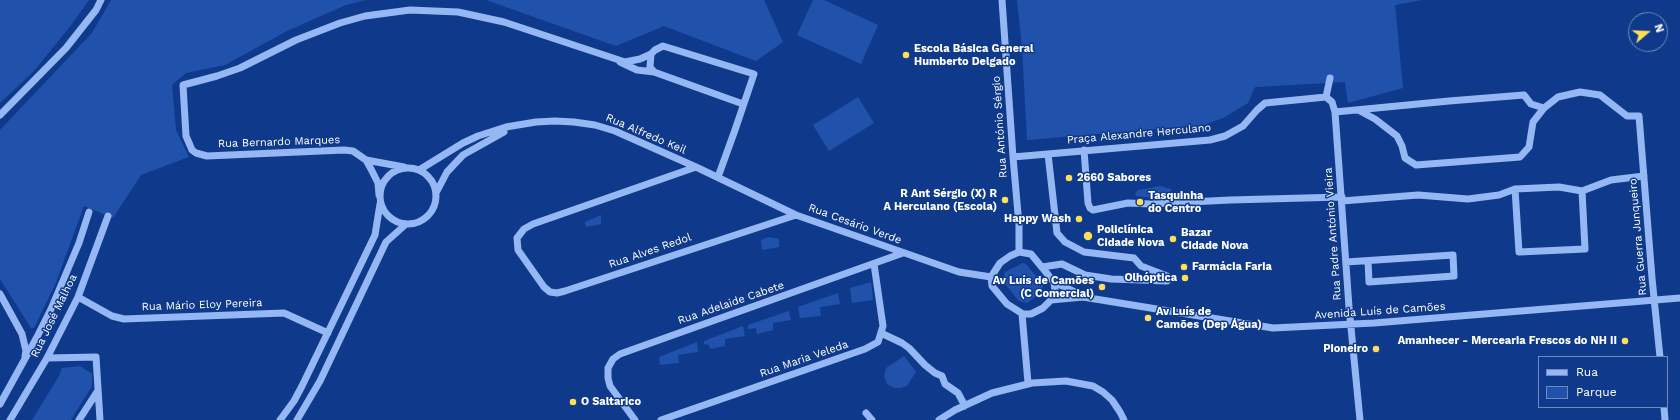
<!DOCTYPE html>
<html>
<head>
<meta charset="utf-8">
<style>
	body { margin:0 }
	#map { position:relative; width:1680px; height:420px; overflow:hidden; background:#0f3a8c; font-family:"Work Sans",sans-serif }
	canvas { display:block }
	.legend { position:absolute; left:1538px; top:356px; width:130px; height:52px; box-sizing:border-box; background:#0f3a8c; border:1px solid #6f89ba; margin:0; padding:5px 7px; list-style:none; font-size:12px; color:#fff }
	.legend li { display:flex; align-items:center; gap:8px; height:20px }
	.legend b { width:20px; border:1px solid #6f89ba }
	.north { position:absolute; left:1628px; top:12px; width:40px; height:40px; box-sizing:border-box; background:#0f3a8c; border:1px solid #6f89ba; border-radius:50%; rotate:71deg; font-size:11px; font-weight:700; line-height:16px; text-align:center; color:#fff }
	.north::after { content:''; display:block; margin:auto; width:14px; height:18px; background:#ffde57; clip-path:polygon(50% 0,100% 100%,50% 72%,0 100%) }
</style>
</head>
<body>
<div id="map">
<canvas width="1680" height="420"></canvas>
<ul class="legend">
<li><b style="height:5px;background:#95b7f3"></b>Rua</li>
<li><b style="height:11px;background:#2052ac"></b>Parque</li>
</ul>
<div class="north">N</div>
</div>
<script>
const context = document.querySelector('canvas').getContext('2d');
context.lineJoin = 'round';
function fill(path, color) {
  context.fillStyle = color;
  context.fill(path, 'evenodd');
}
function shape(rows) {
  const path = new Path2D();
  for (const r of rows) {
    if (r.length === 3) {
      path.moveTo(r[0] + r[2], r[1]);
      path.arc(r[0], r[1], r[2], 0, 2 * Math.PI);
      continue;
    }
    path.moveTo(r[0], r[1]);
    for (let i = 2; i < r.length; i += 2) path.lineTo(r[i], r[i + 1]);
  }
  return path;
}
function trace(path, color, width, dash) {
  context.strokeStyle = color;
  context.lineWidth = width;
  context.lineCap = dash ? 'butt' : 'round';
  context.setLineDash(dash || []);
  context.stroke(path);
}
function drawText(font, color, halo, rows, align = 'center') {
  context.font = font + ' "Work Sans",sans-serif';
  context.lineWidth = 3;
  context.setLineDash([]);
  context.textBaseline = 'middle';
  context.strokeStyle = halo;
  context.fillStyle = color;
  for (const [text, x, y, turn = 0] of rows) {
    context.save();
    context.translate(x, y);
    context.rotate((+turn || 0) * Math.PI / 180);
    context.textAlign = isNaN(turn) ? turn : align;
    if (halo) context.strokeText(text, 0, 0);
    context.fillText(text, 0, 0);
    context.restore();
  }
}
const green = shape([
	[0,0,89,0,72,24,34,71,0,103],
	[111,0,366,0,346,5,287,31,225,65,186,73,172,85,176,130,189,157,141,175,113,218,84,206,55,285,34,328,31,328,0,279,0,130,92,33],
	[486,0,764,0,783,42,756,61,664,26,616,46],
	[813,0,824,0,878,25,861,64,797,35],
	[1017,0,1422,0,1395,5,1403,88,1348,103,1345,82,1255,87,1248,103,1223,118,1204,125,1027,140,1022,47],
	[858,97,874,123,829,151,813,125],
	[1160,186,1171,189,1171,194,1163,197,1153,198,1136,196,1135,194,1138,190],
	[601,215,601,224,586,227,585,222],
	[769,237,779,239,779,247,762,250,761,240],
	[1023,263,1027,265,1043,285,1042,292,1027,303,1019,301,1005,284,1003,279,1005,272],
	[871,282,873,300,852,303,850,288],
	[838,293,840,304,820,307,821,316,800,318,798,307],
	[789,311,791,320,773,323,773,330,757,334,756,328,748,329,748,325],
	[743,326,745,336,725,339,725,346,710,349,709,345,704,344,704,341],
	[697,342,698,352,678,355,679,363,660,365,659,357],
	[904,356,916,372,907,386,900,388,894,388,887,384,884,376,886,368],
	[80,366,92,374,92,386,71,420,32,420,59,376,62,368]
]);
const minor = shape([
	[1002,0,1013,157,1019,225,1019,252],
	[620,62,637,70,654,72],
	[1326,97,1332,102,1335,112,1349,307,1360,420],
	[1326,97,1330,78],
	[1360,111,1375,119,1397,136,1402,146,1405,158,1416,165,1520,157,1529,147,1533,122,1544,108],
	[1335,112,1449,101,1524,95,1531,104,1544,108,1558,97,1580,92,1600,95,1627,116,1639,116,1652,278,1660,357],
	[0,115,66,48,96,10,101,0],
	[1084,150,1088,203,1090,208,1093,210,1128,203,1150,204,1230,200,1342,197],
	[1013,157,1210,140,1225,136,1243,126,1257,110,1265,103,1326,97],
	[366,160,404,167],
	[696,167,533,224,524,229,517,238,518,250,544,287,550,292,557,293,565,291,796,215],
	[408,196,28],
	[419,170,463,143,478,136,506,127,536,122,555,121,574,122,595,125,615,131,696,167,796,215,959,272,991,277],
	[718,177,735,130,754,74,663,46,655,50,651,54,650,67,654,72,743,104],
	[1515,189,1519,252,1585,249,1582,191],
	[436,193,447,172,463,155,504,132],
	[379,195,378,183,371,169,366,160,353,151,344,150,207,156,196,153,192,150,186,136,183,85,217,76,240,68,296,40,340,23,365,16,410,10,458,12,504,22,625,62,640,59,651,54],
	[1342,201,1418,195,1468,199,1499,195,1515,189,1559,187,1582,191,1611,180,1644,176],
	[1346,262,1453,255,1454,276,1369,282,1368,261],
	[1042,267,1062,264,1085,275,1111,279,1167,281,1167,276,1141,266,1134,258,1084,252,1065,242,1057,233,1048,154],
	[1054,282,1055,291,1051,300,1043,308,1031,314,1023,314,1007,304,992,286,991,277,1000,263,1010,256,1019,252,1031,254,1054,282,1083,296],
	[0,294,22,334,26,351,25,356],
	[78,297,112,316,124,319,284,313,328,333],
	[1051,300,1083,297,1273,328,1374,323,1680,298],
	[1022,314,1028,383],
	[881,333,902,343,909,348,925,365,935,373,942,376,945,384,958,393,965,406],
	[47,358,96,357,100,420],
	[0,404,37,337,51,309,79,243,89,212],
	[1664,407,1665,420],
	[866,413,872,420],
	[10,420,47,358,78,297,108,216],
	[79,420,97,392],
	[280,420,294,401,302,386,375,235,380,204],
	[297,420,320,381,386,242,405,225],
	[635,420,610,386,608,378,608,368,613,359,620,354,903,253],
	[661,420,865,349,878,342,883,326,874,264],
	[939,420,955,410,992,393,1032,383,1066,381,1093,386,1103,392,1112,400,1120,412,1124,420]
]);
const markers = [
	[906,55,4,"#ffde57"],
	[1069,178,4,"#ffde57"],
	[1005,200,4,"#ffde57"],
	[1140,202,4,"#ffde57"],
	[1079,219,4,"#ffde57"],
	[1088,236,5,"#ffde57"],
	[1173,239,4,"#ffde57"],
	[1184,267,4,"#ffde57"],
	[1185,278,4,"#ffde57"],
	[1102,287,4,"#ffde57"],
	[1148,318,4,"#ffde57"],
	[1625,341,4,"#ffde57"],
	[1376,349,4,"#ffde57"],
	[573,402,4,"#ffde57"]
];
const poiNames = [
	["Escola Básica General",914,49],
	["Humberto Delgado",914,62],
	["2660 Sabores",1077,178],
	["R Ant Sérgio (X) R",997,194,"right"],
	["A Herculano (Escola)",997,207,"right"],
	["Tasquinha",1148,196],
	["do Centro",1148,209],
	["Happy Wash",1071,219,"right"],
	["Policlínica",1097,230],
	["Cidade Nova",1097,243],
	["Bazar",1181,233],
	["Cidade Nova",1181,246],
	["Farmácia Faria",1192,267],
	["Olhóptica",1177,278,"right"],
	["Av Luís de Camões",1094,281,"right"],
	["(C Comercial)",1094,294,"right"],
	["Av Luís de",1156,312],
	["Camões (Dep Água)",1156,325],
	["Amanhecer - Mercearia Frescos do NH II",1617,341,"right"],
	["Pioneiro",1368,349,"right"],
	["O Saltarico",581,402]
];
const streetNames = [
	["Rua António Sérgio",1000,127,-94],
	["Rua Alfredo Keil",646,134,23],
	["Praça Alexandre Herculano",1139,134,-5],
	["Rua Bernardo Marques",279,142,-2],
	["Rua Cesário Verde",855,224,20],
	["Rua Padre António Vieira",1333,234,-94],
	["Rua Guerra Junqueiro",1638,237,-95],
	["Rua Alves Redol",650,251,-19],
	["Rua Adelaide Cabete",731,303,-19],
	["Rua Mário Eloy Pereira",202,305,-2],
	["Avenida Luís de Camões",1380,311,-4],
	["Rua José Malhoa",54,316,-64],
	["Rua Maria Veleda",804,359,-19]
];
fill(green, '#2052ac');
trace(minor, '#95b7f3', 7);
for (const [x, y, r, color] of markers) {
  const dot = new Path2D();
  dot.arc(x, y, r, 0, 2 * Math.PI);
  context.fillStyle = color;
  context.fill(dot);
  trace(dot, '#0f3a8c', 1.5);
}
drawText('bold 11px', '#fff', '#0f3a8c', poiNames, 'left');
drawText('11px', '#fff', '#0f3a8c', streetNames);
</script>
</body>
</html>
